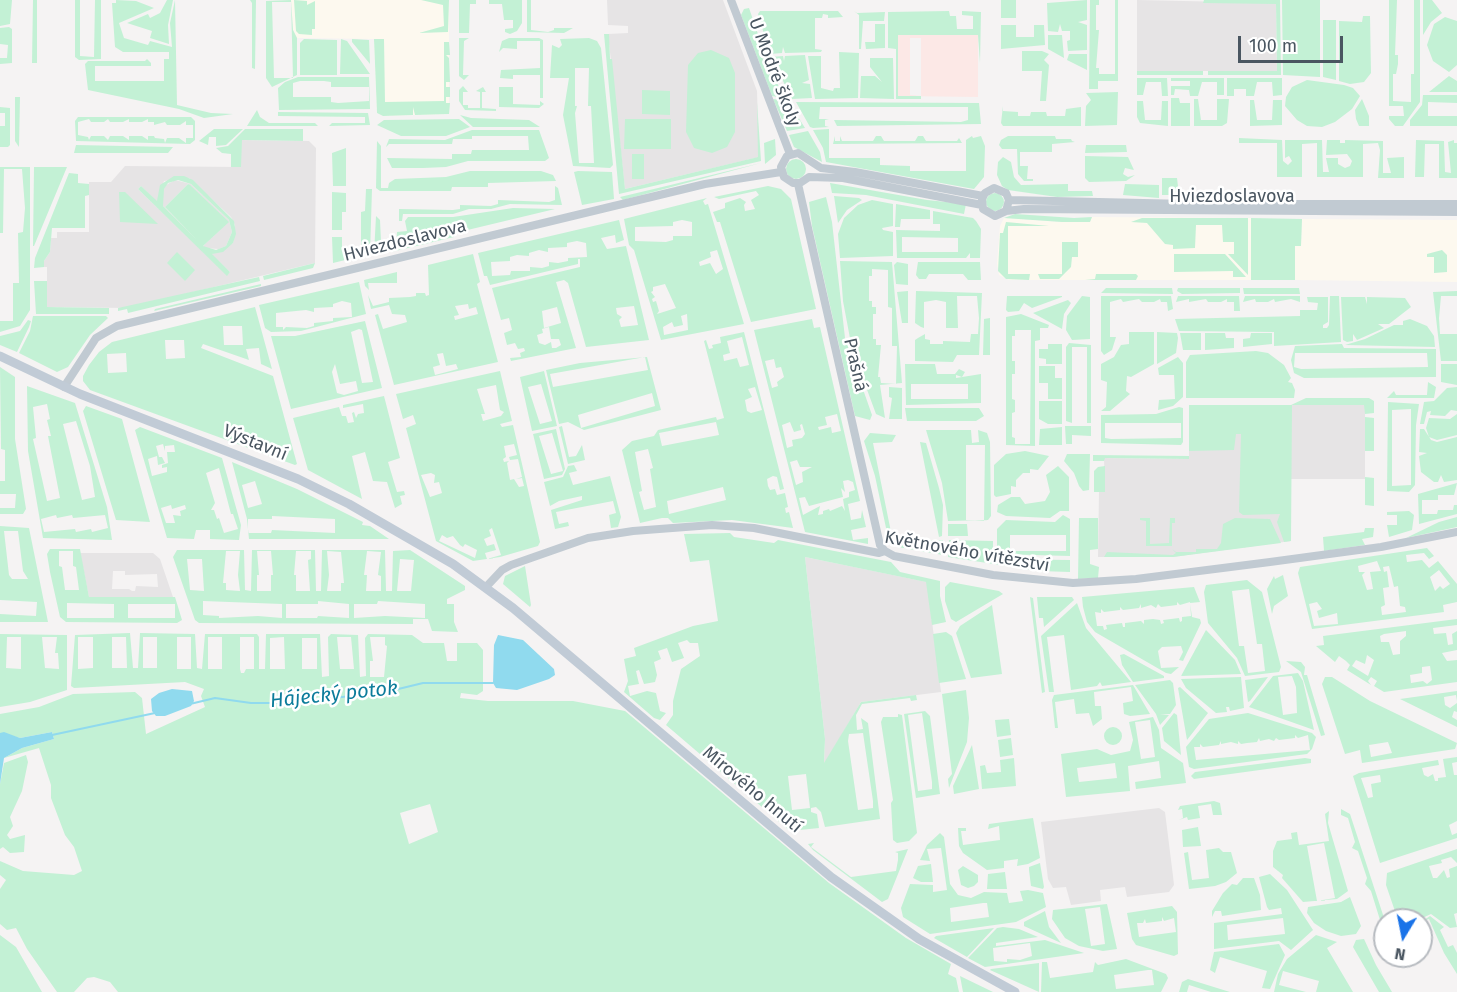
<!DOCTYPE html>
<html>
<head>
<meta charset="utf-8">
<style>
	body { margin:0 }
	#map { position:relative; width:1457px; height:992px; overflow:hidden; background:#f5f3f3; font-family:"Fira Sans",sans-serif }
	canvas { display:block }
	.north { position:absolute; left:1373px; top:908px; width:60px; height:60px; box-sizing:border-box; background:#fff; border:2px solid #b7bbc0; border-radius:50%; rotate:190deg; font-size:16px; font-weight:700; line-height:24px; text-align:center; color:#4a5661 }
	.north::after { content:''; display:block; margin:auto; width:21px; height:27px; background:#1a73e8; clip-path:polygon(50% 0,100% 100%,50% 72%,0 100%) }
	.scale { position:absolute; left:1238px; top:36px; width:105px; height:27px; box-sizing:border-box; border:3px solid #4a5661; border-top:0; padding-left:8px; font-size:18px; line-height:21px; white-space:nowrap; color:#4a5661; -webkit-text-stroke:4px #fff; paint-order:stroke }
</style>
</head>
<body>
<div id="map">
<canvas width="1457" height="992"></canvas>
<div class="north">N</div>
<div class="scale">100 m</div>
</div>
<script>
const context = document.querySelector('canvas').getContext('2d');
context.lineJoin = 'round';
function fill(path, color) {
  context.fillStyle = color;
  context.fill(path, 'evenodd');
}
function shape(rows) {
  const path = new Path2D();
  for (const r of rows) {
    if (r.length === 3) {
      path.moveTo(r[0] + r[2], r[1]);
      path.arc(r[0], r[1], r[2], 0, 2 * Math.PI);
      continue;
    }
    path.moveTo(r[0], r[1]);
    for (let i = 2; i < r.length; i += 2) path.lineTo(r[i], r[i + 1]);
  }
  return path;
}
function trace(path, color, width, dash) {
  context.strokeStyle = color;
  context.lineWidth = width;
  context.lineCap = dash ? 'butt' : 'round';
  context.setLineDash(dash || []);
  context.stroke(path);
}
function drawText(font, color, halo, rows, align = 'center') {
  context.font = font + ' "Fira Sans",sans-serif';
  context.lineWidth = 5;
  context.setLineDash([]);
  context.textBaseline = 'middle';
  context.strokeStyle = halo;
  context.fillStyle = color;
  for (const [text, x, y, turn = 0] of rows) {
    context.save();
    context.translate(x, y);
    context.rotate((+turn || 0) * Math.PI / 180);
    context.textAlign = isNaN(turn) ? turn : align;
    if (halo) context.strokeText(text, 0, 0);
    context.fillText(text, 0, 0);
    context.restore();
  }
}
const commercial = shape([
	[291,0,449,0,449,114,383,116,377,113,374,39,297,38,293,30],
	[1092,217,1251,218,1251,280,1009,280,999,275,997,264,1000,226,1004,218,1062,222,1090,222],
	[1302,219,1457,220,1457,282,1295,280,1295,246,1301,245]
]);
const education = shape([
	[607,0,723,0,757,91,759,157,625,189,608,34,628,33,628,26,608,25],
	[1137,0,1276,3,1277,71,1137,71],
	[241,140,309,141,316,148,315,263,126,308,47,307,47,267,44,267,44,261,50,252,51,238,57,238,57,232,89,232,89,182,111,182,125,166,241,167],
	[189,178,231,217,235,225,233,243,211,254,230,272,227,275,138,189,141,186,157,202,164,181],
	[175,180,191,184,229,220,232,232,226,246,219,249,205,248,163,206,162,192,166,185],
	[188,184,228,222,203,246,165,207],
	[1189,405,1365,405,1365,479,1291,479,1291,541,1173,557,1098,557,1099,492,1105,492,1104,458,1189,459],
	[80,553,153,553,160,559,173,597,89,597],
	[113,571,125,571,125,575,157,574,158,587,136,586,135,591,132,591,129,589,112,589],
	[805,557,927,582,941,692,861,702,824,765,825,739],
	[1159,808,1165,812,1173,876,1174,885,1169,892,1127,897,1125,887,1100,890,1101,901,1071,905,1066,887,1053,888,1048,879,1041,822]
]);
const medical = shape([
	[897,35,978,35,978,97,898,96],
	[910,38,921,38,921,96,910,95]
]);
const green = shape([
	[0,0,12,0,10,24,0,26],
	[33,0,37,0,37,63,32,63],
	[75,0,80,0,80,56,94,57,95,0,101,0,101,59,79,60,75,57],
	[116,0,136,1,154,8,119,23,124,38,148,45,150,41,172,47,170,23,175,0,177,105,211,113,233,114,204,118,179,109,88,90,85,64,88,61,145,61,147,59,151,63,151,66,95,66,95,81,164,81,164,59,169,59,169,52,123,52,115,47,112,3,116,3],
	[167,0,173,0,168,25,169,44,150,38,152,31,127,23,148,14,150,18,160,13],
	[250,0,256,0,255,69,252,68,252,3],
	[291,0,293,30,297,38,297,75,272,87,266,78,266,1],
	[272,2,291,2,293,78,274,78],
	[294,0,307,1,307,5,315,1,315,29,312,29,312,35,299,34,296,31],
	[421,0,449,0,448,32,419,33,444,26,443,5],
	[476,0,476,4,470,4,469,33,459,33,459,0],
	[489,0,522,0,522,23,517,31,510,34,505,32,505,29,513,28,513,20,504,20,502,4,489,4],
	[527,0,531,0,531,30,548,32,554,30,554,28,573,28,564,33,527,32],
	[1001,0,1016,0,1016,18,1001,18],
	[1087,0,1087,20,1078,22,1087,25,1087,50,1068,51,1067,41,1070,40,1070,31,1062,31,1060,24,1058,32,1048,31,1047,3],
	[1090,0,1099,0,1099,5,1096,5,1096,30,1099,30,1096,68,1099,68,1099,74,1115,74,1115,0,1118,0,1118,81,1098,81,1098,89,1089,89],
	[1204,0,1280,0,1281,75,1208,75,1208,71,1277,71,1276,4,1203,3],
	[1282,0,1320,0,1320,77,1283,75],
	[1389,0,1397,0,1395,55,1398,55,1398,64,1396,74,1393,74,1393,101,1411,102,1411,74,1414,74,1414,0,1420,0,1420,102,1403,126,1395,126,1389,119,1389,116,1404,116,1403,106,1389,106],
	[1423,0,1432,0,1442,13,1431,22,1423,35],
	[749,8,768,63,784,98,772,96,741,15,744,9],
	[760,11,838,11,843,17,828,18,828,15,823,14,822,18,815,18,815,49,822,50,821,52,785,53,783,47,782,53,770,54,758,14],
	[854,11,857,13,885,12,884,21,863,21,861,49,859,49,859,15],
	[949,11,950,16,956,16,957,29,973,29,973,16,962,15,962,11,981,12,980,63,978,35,898,35,898,96,921,96,921,99,896,99,896,49,888,48,888,12],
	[1363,16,1370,16,1371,73,1364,82,1350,84,1339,81,1339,21,1362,22],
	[1445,17,1457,21,1457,65,1449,72,1433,61,1427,45,1434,24],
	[1323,20,1336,20,1336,80,1323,77],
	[875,24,885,24,885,48,866,49,865,42,875,42],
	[1001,25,1016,25,1016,37,1034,37,1034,25,1044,25,1045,45,1001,49],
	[9,27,12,29,12,63,0,64,0,58,7,58,8,45,0,44,0,28],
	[604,34,609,34,610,59,612,59,625,189,758,157,757,102,761,161,619,194],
	[1048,35,1062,35,1064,58,1048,49],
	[459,38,469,38,464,41,463,75,469,75,464,80,459,76],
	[509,38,539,38,543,40,543,98,540,98,540,75,513,75,513,79,500,78,501,70,540,68,540,41,517,41,517,49,503,48,499,52,502,41],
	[589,38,597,41,601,48,613,165,610,168,573,166,563,115,569,78,550,78,552,45,559,48,562,45,560,39],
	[575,68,589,68,588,106,575,106],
	[591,106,594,163,579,163,575,113,577,106],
	[304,39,337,40,337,75,300,75,300,43],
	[341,39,347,41,370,74,340,74],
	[352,39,369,40,370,64,352,42],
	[374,39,384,39,385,102,444,101,444,42,449,42,450,55,446,55,449,58,450,82,446,82,446,87,450,87,450,97,446,97,446,103,450,103,449,114,415,115,413,107,413,115,383,116,377,113],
	[711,50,729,58,735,73,735,132,727,147,712,153,694,148,686,132,688,65,698,53],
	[1022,51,1042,51,1049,54,1044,60,1049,65,1046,101,1040,101,1042,71,1022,71],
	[839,52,859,53,858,98,815,99,808,56,821,56,821,88,833,91,834,88,840,88],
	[1069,54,1087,54,1087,70,1067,60],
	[805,55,809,80,802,83,810,84,812,98,792,99,771,57,783,56,784,61,785,56],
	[870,58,893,58,894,99,860,98,861,76,875,76,882,82,870,67],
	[1137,71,1203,71,1203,75,1137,75],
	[1449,76,1457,81,1457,92,1429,92],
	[298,77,369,77,370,109,279,110,278,88,285,82],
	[300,81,324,81,331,82,331,87,369,87,369,101,338,103,331,102,331,97,293,97,293,83],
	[1137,78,1167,78,1168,96,1162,96,1161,82,1146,82,1143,95,1137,95],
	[1171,78,1224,78,1224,95,1217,95,1217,82,1202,82,1198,96,1190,96,1189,90,1175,89,1174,95,1171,95,1171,86,1190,86,1190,81,1171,81],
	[1227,78,1282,78,1282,95,1273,96,1272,82,1257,82,1254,96,1246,96,1246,89,1234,89,1234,96,1227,96],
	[1307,80,1344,85,1353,88,1360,96,1352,109,1335,122,1322,127,1307,126,1297,120,1285,106,1286,97,1292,87],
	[463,86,468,92,463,92,463,105,468,105,468,108,480,108,480,92,476,91,483,87,486,92,482,92,482,108,496,109,496,111,465,110,459,101,459,90],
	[499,87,513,87,513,104,540,105,540,101,544,104,539,108,499,107],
	[642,90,670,91,670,115,642,114],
	[1118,92,1117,125,1085,126,1086,106,1091,100,1086,93],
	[1423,95,1457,95,1457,103,1428,102,1428,116,1457,116,1457,126,1410,126,1410,120,1422,105],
	[15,97,20,97,19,147,15,141],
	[1171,98,1179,98,1180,103,1190,103,1190,126,1171,126],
	[773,99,788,101,805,128,787,131],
	[1194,99,1198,99,1201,120,1217,120,1217,99,1229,99,1227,123,1222,126,1194,126],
	[1362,99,1369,116,1369,126,1359,126,1356,119,1355,110],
	[1250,100,1254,100,1257,120,1272,120,1273,100,1282,100,1282,125,1250,126],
	[1137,101,1143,101,1145,120,1161,120,1162,101,1168,101,1168,126,1140,123,1137,117],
	[796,102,979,103,981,124,837,126,834,120,961,122,968,120,968,107,820,107,819,119,829,119,825,120,825,126,829,127,813,128,810,127],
	[1003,106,1003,111,1018,112,1018,116,1030,116,1031,112,1046,112,1047,116,1065,116,1066,109,1081,107,1081,126,1003,126,1001,123],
	[0,107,10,108,10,145,8,147,0,147,0,126,5,126,5,113,0,113],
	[257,110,260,117,269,123,315,123,318,126,247,126],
	[278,112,368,113,370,125,329,126,332,123,365,123,365,117,278,116],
	[460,115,471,118,529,120,540,127,473,127],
	[78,117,191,117,195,121,195,140,190,144,76,141,75,121],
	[89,119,91,122,104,122,108,119,110,122,123,122,129,119,129,122,142,122,148,119,148,122,154,122,154,125,165,122,167,125,180,125,186,121,186,125,193,125,193,138,186,138,186,143,179,138,167,138,165,143,164,139,155,138,154,136,148,136,148,140,142,136,129,136,129,140,123,136,110,136,108,140,104,136,91,136,89,140,88,137,78,135,78,122],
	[459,119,470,127,446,136,401,136,377,125,384,120],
	[625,119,671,119,671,149,624,149],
	[214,129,243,129,226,145,216,146,216,137,209,137,208,145,199,141],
	[245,129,303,129,303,141,242,140,241,167,231,167,231,154,222,153,216,148,228,146],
	[829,129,829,158,880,158,880,165,910,166,910,171,966,171,966,140,972,136,973,138,981,136,985,146,984,177,974,189,826,162,823,148,813,130],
	[472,130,539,130,549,158,545,161,468,161,446,167,423,168,392,168,387,158,452,159,452,154,471,154,472,150,529,150,528,136,472,136,472,139,453,139,452,144,389,144,386,147,389,139,445,140],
	[808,131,820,152,822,162,794,147,789,135],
	[835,136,835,141,840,141,840,136,842,141,873,141,876,136,881,136,884,141,915,141,918,136,923,136,926,141,957,141,959,138,962,143,833,144],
	[1008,136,1055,136,1056,139,1071,139,1072,141,1075,142,1052,144,1052,152,1020,152,1020,166,1028,166,1027,179,1033,179,1033,181,1024,181,1018,174,1017,149,1002,149,999,145,1001,140],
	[1239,138,1282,140,1283,161,1288,165,1292,161,1289,156,1285,158,1285,140,1322,140,1323,172,1329,172,1326,158,1338,158,1338,164,1345,168,1350,166,1352,161,1347,154,1326,155,1327,140,1340,140,1340,143,1345,143,1345,140,1383,141,1383,173,1391,173,1387,158,1404,157,1404,178,1378,178,1380,150,1378,143,1363,144,1363,177,1317,177,1317,143,1302,144,1302,177,1277,177,1277,143,1239,143],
	[775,139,776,155,765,164,764,143],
	[1416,140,1444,141,1445,172,1451,173,1448,142,1454,140,1454,143,1457,143,1457,178,1439,178,1439,144,1425,144,1424,177,1415,177],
	[377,141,381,146,381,188,388,188,389,183,395,179,446,177,470,171,541,171,553,175,556,181,488,183,488,187,452,187,451,191,380,191,376,188],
	[76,145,173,147,168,153,74,153],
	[1086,145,1126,145,1127,152,1085,153],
	[346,148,346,186,333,186,332,153],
	[632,154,644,154,644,179,632,179],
	[1085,156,1128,157,1134,170,1125,168,1123,174,1128,177,1135,175,1126,181,1089,182,1085,178],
	[1003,157,1011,162,1014,177,1021,185,1068,184,1068,191,1092,191,1093,196,1057,197,1008,190,1002,186,997,175,998,162],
	[796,169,10],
	[761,163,623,200,620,197,658,188],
	[0,167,30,167,30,310,20,326,0,332,0,321,13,321,13,283,19,283,18,233,23,232,25,208,22,169,4,169,3,233,0,233],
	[34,167,67,167,34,246,33,246],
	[578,171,612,172,614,199,582,205,574,172],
	[69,173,78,174,78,183,89,184,89,195,85,196,85,228,52,228,50,252,44,261,44,267,34,268,35,258],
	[174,176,184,176,193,180,234,221,236,234,233,243,223,252,212,254,230,272,227,276,138,189,141,186,157,201,160,185],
	[178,180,191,184,229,220,232,232,226,246,216,250,203,246,229,222,190,185,188,184,165,207,197,240,163,206,164,189,168,183],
	[1162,178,1177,178,1179,195,1162,195],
	[830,183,927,200,966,204,964,214,866,195,832,193],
	[1125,184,1159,185,1159,198,1123,195],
	[555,186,558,188,562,205,510,204,491,209,469,209,453,214,403,214,402,221,399,221,399,209,453,210,460,209,460,205,491,206,498,204,498,200,549,202,555,200],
	[768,186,781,189,791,199,816,309,751,322,720,222,717,222,713,212,725,208,725,203,740,198,746,202,744,205,745,211,755,209,751,200,759,195,756,191,719,199,714,197],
	[366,189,372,189,370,254,333,263,332,237,342,237,342,250,361,250,361,212,365,211],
	[119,192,125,192,158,224,120,222],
	[332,192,346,193,346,212,342,212,342,230,332,230],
	[995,202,9],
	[834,196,859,198,862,200,847,210,838,223],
	[826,197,832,222,845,338,872,415,870,420,855,416,812,226,809,202],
	[707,198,703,201,705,205,708,204,744,324,661,340,634,250,629,245,624,219],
	[682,220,692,222,692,236,673,236,673,240,666,242,635,241,635,227,673,226,673,222],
	[717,250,723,269,716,274,710,263,700,266,699,262,711,257,710,252],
	[665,284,676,308,657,314,659,311,656,301,653,302,652,299,655,297,651,292,653,291,653,287],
	[687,314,688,330,664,335,663,327,672,322,674,327,683,325,681,316],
	[872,200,893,204,893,226,882,228,883,230,893,232,893,256,840,258,838,234,844,218,858,205],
	[896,204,930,210,930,219,901,219,900,227,895,227],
	[513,208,555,209,455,233,454,237,391,252,396,250,397,232,407,231,405,221,408,217,453,217],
	[933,211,973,218,976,221,981,229,980,258,970,258,970,253,966,258,897,258,896,230,940,231,940,224,933,224],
	[902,237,958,238,958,252,902,252],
	[1015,214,1074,218,1092,217,1090,222,1062,222,1004,218],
	[376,216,380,220,381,241,385,251,374,254],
	[1142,218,1248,218,1248,275,1228,254,1234,254,1234,242,1223,242,1222,225,1196,225,1195,248,1173,249,1173,245,1165,244,1147,223,1131,222],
	[1251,218,1302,219,1301,246,1295,246,1295,280,1251,280],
	[619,220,624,240,616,243,615,235,601,238,607,249,626,246,649,340,586,347,568,283,564,280,556,282,576,348,511,361,510,358,521,357,520,353,525,351,524,348,518,349,515,343,507,345,504,333,512,330,509,318,501,320,492,288,580,267,580,259,578,259,578,264,490,285,487,276,484,276,478,253],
	[577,241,586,243,587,257,568,258,568,261,558,263,549,262,549,266,542,268,530,267,530,271,511,271,510,275,492,276,491,262,510,261,510,257,517,255,529,256,529,253,539,250,548,252,548,248,567,247,567,243],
	[634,306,638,325,621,327,619,320,622,317,617,314,616,308],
	[557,307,561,323,544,328,542,311],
	[549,327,551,339,559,339,561,345,556,348,552,348,551,342,545,345,539,343,537,335,543,333,542,329],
	[1006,222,1049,226,1008,226,1008,274,1030,274,1029,280,1006,279,998,271,1000,233,1003,233],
	[1062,242,1078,242,1078,257,1072,257,1071,267,1059,279,1040,279,1038,274,1062,274],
	[1442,250,1447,255,1447,272,1434,273,1434,257,1427,257,1427,254],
	[177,252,195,270,185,281,167,263],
	[473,254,480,282,477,284,498,362,394,385,375,315,378,314,383,329,407,322,405,315,392,314,389,305,371,309,368,295,373,306,389,302,389,298,410,297,416,296,416,293,425,293,426,296,429,295,428,265],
	[468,304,469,309,476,307,478,314,455,320,454,316,459,315,455,306],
	[443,353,446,366,456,364,458,369,435,375,433,367,440,365,437,354],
	[1174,254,1225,254,1246,277,1233,277,1233,271,1174,272],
	[840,261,892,262,902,383,880,385,885,418,876,414,852,349,843,301],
	[872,269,888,270,888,307,892,308,892,346,897,346,896,384,881,383,880,377,878,377,881,345,876,345,876,339,873,339,873,314,876,314,876,307,872,307,872,301,869,301,869,276,872,276],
	[897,262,908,264,908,285,896,284,894,265],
	[918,262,980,262,981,280,968,280,963,274,929,274,926,279,919,279,916,275],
	[315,263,313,268,264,280,263,276],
	[397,272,397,283,368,283,369,290,365,286,364,280],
	[1096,274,1136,274,1138,276,1136,280,1085,280,1095,279],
	[259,277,260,281,128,313,127,309,118,311,118,308],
	[34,281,47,281,47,307,109,308,109,314,36,314],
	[359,282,366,314,301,331,271,332,265,328,259,305],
	[342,301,351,303,352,317,333,318,333,321,314,323,314,326,307,328,286,327,283,330,283,327,276,327,276,313,306,310,314,312,314,308,333,307,333,304],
	[261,284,261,286,154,311,155,309],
	[1106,288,1172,288,1173,294,1101,293],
	[1178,288,1240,288,1240,293,1182,294,1177,291],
	[1243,288,1299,288,1300,294,1244,294],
	[908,291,908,323,902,323,897,292],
	[916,291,982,293,979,355,957,355,953,362,915,361,915,340,918,338,925,334,925,339,930,340,930,344,943,344,943,341,970,342,971,334,978,334,979,318,977,296,957,296,958,328,946,328,946,302,936,300,924,302,924,328,921,327,915,323],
	[1457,291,1457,296,1441,296,1439,318,1440,334,1457,334,1457,361,1441,361,1433,292],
	[1007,296,1062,296,1062,297,1032,308,1024,303,1019,311,1008,312,1006,310],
	[1082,296,1090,297,1090,339,1072,340,1066,330,1067,316],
	[1101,296,1171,296,1173,309,1168,311,1167,302,1161,302,1160,299,1154,302,1142,302,1139,299,1123,302,1121,299,1110,302,1110,337,1116,337,1112,350,1104,355,1101,351],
	[1178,296,1239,296,1240,311,1234,311,1234,302,1227,302,1227,299,1221,302,1208,302,1206,299,1189,302,1189,299,1176,302],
	[1245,296,1300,296,1300,302,1291,299,1275,302,1274,299,1268,302,1256,302,1255,299,1243,302],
	[1330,296,1339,296,1341,342,1274,346,1274,332,1179,331,1175,319,1300,316,1300,310,1317,310,1318,303,1308,302,1307,297,1328,297,1328,322,1323,325,1323,328,1327,328,1329,325],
	[1341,297,1365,297,1367,304,1367,297,1405,298,1411,307,1389,324,1378,324,1384,328,1357,340,1353,334,1353,341,1347,342,1343,340],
	[1068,300,1071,303,1064,314,1062,329,1033,313],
	[255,307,272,369,261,364,259,348,246,349,249,360,203,344,201,348,273,376,297,464,295,465,90,390,83,381,83,376,89,365,99,352,112,342],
	[223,326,242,326,243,345,224,345],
	[165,340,184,340,185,358,166,359],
	[126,353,127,372,108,373,107,354],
	[1021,314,1049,325,1048,328,1040,328,1040,340,1035,341,1035,446,1006,445,1006,317],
	[1015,330,1031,330,1030,444,1015,444,1015,438,1012,437,1012,413,1015,412,1015,400,1012,399,1012,374,1015,374,1015,361,1012,361,1012,336,1015,336],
	[33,316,106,316,108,318,90,335,68,367,57,372,19,353,30,331],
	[990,318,990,355,983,355,984,319],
	[812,319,814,328,820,327,860,501,848,504,851,520,861,518,862,510,866,527,851,530,853,540,868,538,868,544,805,532,754,330],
	[774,359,776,368,781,367,784,377,777,382,778,386,772,388,765,361],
	[837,414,841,431,832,433,831,427,819,430,818,427,827,425,825,417],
	[790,422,794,432,801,430,800,425,802,424,805,434,802,438,792,440,793,446,787,448,782,425],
	[797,460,800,467,812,467,802,472,803,482,796,485,790,462],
	[848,480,853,482,855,490,849,492,849,497,843,499,845,511,842,506,830,511,829,509,823,511,823,514,818,515,820,506,803,515,799,498,805,497,809,506,843,497,841,488,845,492,843,481],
	[1410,319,1427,326,1434,336,1435,347,1345,345,1365,339,1394,325,1403,325,1403,321],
	[28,320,31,321,29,327,17,352,0,345,0,336,20,331],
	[365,321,382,388,291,409,271,336,295,336],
	[359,329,362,330,373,382,362,383,351,332],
	[335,364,340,384,356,381,358,391,344,395,337,393,332,372],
	[744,332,784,489,780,490,777,477,773,476,767,479,768,486,770,490,775,489,777,495,785,493,788,507,785,508,786,513,789,512,793,528,732,520,673,523,668,518,662,518,640,523,622,450,632,441,654,436,658,430,716,417,717,420,724,418,704,341,706,340,709,349,713,348,712,345,721,343,720,337],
	[742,337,749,365,740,367,737,358,724,361,723,355,730,353,727,341],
	[755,387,762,410,751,413,747,411,745,400,752,397,748,389],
	[716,422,719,435,662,446,659,433],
	[648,449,653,468,650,469,656,507,644,510,639,492,642,491,635,452],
	[723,487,726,500,669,514,667,501],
	[1129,332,1154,332,1154,364,1131,377,1127,376,1126,391,1130,394,1110,411,1101,411,1106,407,1107,382,1101,380,1101,364,1114,357,1121,345,1129,344],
	[1157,332,1177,333,1178,338,1176,353,1157,364],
	[1180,333,1201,333,1201,350,1183,350],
	[1205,333,1225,333,1226,338,1234,338,1234,348,1205,350],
	[1251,333,1272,333,1272,344,1243,347,1243,339,1250,338],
	[1069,343,1091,345,1091,423,1087,423,1087,347,1072,347,1072,423,1066,421,1066,347],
	[1048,344,1062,344,1062,364,1046,364,1046,359,1039,358,1039,349,1048,349],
	[1342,344,1344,348,1436,349,1436,377,1304,378,1294,373,1291,360,1295,346],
	[1295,353,1427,353,1428,367,1301,369,1294,367],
	[1256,351,1268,353,1284,365,1291,378,1288,382,1292,383,1295,390,1294,398,1186,398,1186,362,1190,355],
	[647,357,661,410,584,430,568,422,559,424,546,370,580,363],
	[645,357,648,370,553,387,550,374],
	[652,393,655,406,581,428,578,415],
	[1178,357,1183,363,1183,397,1173,406,1158,410,1159,400,1175,399,1174,375,1159,375,1158,368],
	[905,364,935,364,937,374,955,374,959,369,965,372,962,377,956,375,956,378,981,374,981,403,906,405],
	[911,384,968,384,968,399,911,399],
	[1441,364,1457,364,1457,385,1441,382],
	[1039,366,1055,366,1055,378,1062,378,1062,399,1048,399,1048,383,1039,383],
	[0,367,15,377,15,439,26,509,23,514,0,514,0,508,15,508,16,494,0,494,0,481,5,481,5,450,1,449],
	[500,371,512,421,500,424,502,427,513,425,540,542,538,546,500,557,473,561,436,541,406,428,416,424,413,415,403,419,396,394],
	[496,385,500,410,504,412,501,416,483,421,481,414,485,414,477,389],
	[514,444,517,455,509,457,510,460,518,459,522,477,516,479,522,478,524,486,519,487,514,479,510,480,507,463,509,461,504,462,503,459,506,457,504,446],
	[431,473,435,475,434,483,439,482,442,493,430,497,421,475],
	[492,528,501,555,487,559,485,553,496,550,494,544,487,546,484,539,491,536,489,530],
	[442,535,447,538,453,536,460,545,463,547,465,544,477,550,475,558,439,541],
	[544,371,557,426,532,431,520,377],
	[541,384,552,421,540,424,528,387],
	[1428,382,1436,387,1434,398,1387,398,1394,391,1396,395,1427,395],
	[27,386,75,403,107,507,112,540,43,538,28,451],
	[47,404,50,419,47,420,51,436,48,436,60,498,47,501,33,439,36,438,33,407],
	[76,421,90,466,95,497,82,500,63,424],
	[105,515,108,528,92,532,91,529,76,532,75,529,44,532,41,519,56,515,57,518,72,515,73,518],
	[889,387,902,388,902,419,889,419,892,398,889,397],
	[1457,387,1457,411,1451,410,1445,416,1430,415,1431,411,1427,412,1424,424,1420,424,1424,402,1434,401,1447,388],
	[384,396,400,458,388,462,397,492,404,491,405,495,400,496,402,504,395,508,387,482,373,481,365,452,352,456,362,499,308,470,293,418,339,407,342,416,346,416,348,423,354,422,352,413,354,412,356,418,358,414,364,413,363,404,343,408,343,405],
	[1306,398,1369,398,1374,401,1374,413,1365,414,1364,405,1292,405,1291,541,1284,542,1277,522,1280,514,1243,515,1239,512,1241,434,1236,434,1234,450,1189,451,1189,405,1291,405],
	[1039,401,1062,401,1062,424,1048,424,1039,419],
	[1388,402,1419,404,1416,425,1415,485,1409,492,1387,491],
	[1411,409,1411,485,1392,486,1392,410],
	[86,406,122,419,150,522,116,520,83,411],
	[1179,407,1183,408,1183,442,1181,445,1101,443,1101,415,1156,414],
	[1105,423,1181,423,1181,438,1111,439,1105,438],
	[905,408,979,408,984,416,976,421,907,421],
	[1457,414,1457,435,1437,440,1429,437,1426,428,1429,418,1450,419],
	[1365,417,1374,418,1374,451,1365,451],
	[562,426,569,457,576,456,582,445,585,460,568,464,559,427],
	[1065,426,1091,426,1091,436,1072,435,1072,444,1066,444],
	[140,427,222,458,241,525,239,540,210,539,210,530,196,530,194,539,167,538,135,430],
	[163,444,165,451,165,446,174,445,175,452,167,452,168,463,162,465,162,468,167,467,167,472,152,476,148,459,157,456,158,465,165,463,162,457,159,457,156,446],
	[219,468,231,514,233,514,238,529,224,533,219,518,217,519,214,510,211,510,215,503,206,473],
	[171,505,172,509,185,505,186,509,180,511,181,516,173,515,175,523,166,523,161,508],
	[1062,427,1062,445,1039,445,1040,429],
	[556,429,565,469,562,475,544,479,533,434],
	[552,433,563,471,551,474,539,436],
	[1420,429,1424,429,1431,440,1437,442,1457,437,1457,480,1444,482,1441,475,1438,482,1434,482,1421,472,1419,456,1427,453,1419,452],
	[926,430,971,430,972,443,979,442,978,430,987,433,990,442,991,516,988,520,948,521,942,483],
	[966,445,985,445,984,521,966,520],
	[870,433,896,435,892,442,873,443,893,542,943,540,943,555,898,547,889,542,875,476,864,441],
	[920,442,926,443,939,488,943,505,942,536,939,537],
	[1025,451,1049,456,1038,470,1030,469,1030,473,1023,473,1016,480,1016,487,1011,486,1011,494,996,497,994,495,994,465,1006,454],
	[1067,454,1090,454,1089,490,1083,491,1079,486,1074,473,1064,461],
	[1093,455,1189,456,1189,459,1105,458,1104,461,1093,461],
	[232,462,297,489,363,522,362,525,370,526,389,539,249,539,247,519],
	[255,481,262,504,248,508,242,485],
	[272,516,335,519,335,533,272,530,271,533,248,533,248,519,272,519],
	[574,465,577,471,569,473,573,485,610,476,621,517,618,527,611,528,609,515,616,513,613,501,556,512,559,524,568,522,569,526,555,529,551,510,582,500,582,496,559,501,550,506,544,482,563,477,568,466],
	[1058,466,1069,477,1069,511,1060,511,1050,518,1006,516,997,512,998,505,1011,497,1020,497,1025,504,1045,501,1050,492,1046,475],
	[1105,466,1105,492,1094,492,1094,471,1098,467],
	[1365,477,1374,478,1374,506,1365,505],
	[1457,483,1454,495,1438,495,1438,500,1422,500,1422,514,1437,514,1438,510,1453,510,1454,505,1457,505,1457,514,1419,524,1418,494],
	[1409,511,1414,515,1412,530,1389,537,1387,525,1397,525,1397,515,1387,515,1387,512],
	[1063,515,1070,519,1070,556,997,554,997,529,1006,520,1055,522],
	[1010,535,1066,535,1066,551,1010,551],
	[1457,517,1457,527,1406,538,1439,522],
	[1079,518,1098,518,1098,549,1090,550,1090,564,1099,567,1098,578,1078,579],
	[1140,518,1150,518,1150,544,1169,543,1170,518,1175,518,1175,523,1172,523,1172,546,1146,546,1146,521,1140,520],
	[1235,518,1270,519,1281,543,1173,557,1104,557,1107,552,1173,555,1176,553,1172,549,1176,552,1196,552,1196,549,1217,549,1221,543,1223,524],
	[948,524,967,524,968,536,948,536],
	[0,526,29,528,48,622,0,622,0,614,36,616,37,602,0,600],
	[4,531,18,531,23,571,28,579,12,579,9,575],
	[1365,528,1374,528,1373,537,1362,539,1365,545,1324,551,1323,537,1364,532],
	[730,533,734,537,774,543,778,540,891,562,900,572,940,581,940,596,946,622,932,625,926,582,805,557,825,739,824,763,861,702,916,695,917,700,911,701,910,698,862,704,856,715,857,730,863,729,861,718,868,723,880,819,825,827,821,812,816,807,811,808,811,812,817,814,819,828,790,831,666,725,673,715,673,701,681,669,700,656,698,643,690,643,687,640,678,643,684,658,672,662,667,648,658,651,661,659,654,662,657,675,655,682,644,684,639,670,636,671,639,684,628,686,630,696,647,691,656,693,660,711,666,713,660,720,654,718,624,692,628,681,624,659,636,656,634,648,693,626,718,621,709,560,690,562,684,534],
	[863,733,873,801,873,808,858,810,848,741,849,734],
	[806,774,810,808,792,810,788,776],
	[949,540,993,541,993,559,1070,560,1070,572,1039,571,948,557],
	[1427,548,1434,556,1429,559,1424,553,1406,555,1407,562,1422,560,1429,568,1438,561,1457,584,1457,602,1443,605,1444,612,1312,629,1298,573,1300,567],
	[1377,561,1381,571,1370,572,1373,589,1367,590,1362,575,1365,572,1359,572,1358,566],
	[1389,566,1394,587,1398,586,1400,606,1405,607,1406,612,1382,615,1381,607,1385,605,1383,588,1389,587,1387,571,1384,572,1383,567],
	[1439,570,1450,584,1443,589,1440,586,1435,591,1430,577],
	[1317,602,1322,609,1317,611,1319,618,1337,613,1338,624,1314,626,1309,604],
	[50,549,80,549,89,597,175,597,182,620,177,623,66,622,60,617,50,572,47,554],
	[59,551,73,551,73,566,76,567,79,590,65,590,62,567,59,566],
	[67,603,114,604,114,618,67,618],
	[128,604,175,604,175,618,128,618],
	[177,550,244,550,245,590,251,591,252,550,315,550,316,591,321,591,322,550,385,550,386,591,392,591,393,551,410,550,465,586,465,590,447,599,447,604,454,604,454,622,458,632,432,631,428,619,413,619,413,624,199,623,195,620,173,557],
	[226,551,240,551,238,575,240,591,226,590,226,583,223,583],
	[257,551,271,551,273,575,271,575,271,591,257,591,257,575,259,575],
	[296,551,311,551,311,559,308,560,310,591,296,591,296,575,294,575],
	[327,551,341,552,344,583,341,583,341,591,327,591,329,575],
	[367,551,381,552,378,575,381,576,381,591,366,591,367,575,364,575],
	[187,559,202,559,204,591,190,590],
	[400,559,414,560,411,591,397,591],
	[203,601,282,604,282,618,258,616,219,618,219,616,203,615],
	[318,601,349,604,349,618,318,616,317,618,286,618,286,604,318,604],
	[378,601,425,604,425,618,385,616,354,618,354,604,377,604],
	[525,566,531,605,530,607,503,584,505,576],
	[1283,575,1288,596,1274,606,1272,614,1267,589,1274,576,1275,579],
	[1247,580,1262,592,1281,667,1279,672,1245,676,1237,658,1208,623,1204,592,1206,585],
	[1249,589,1257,644,1262,644,1265,671,1248,673,1244,646,1239,646,1232,591],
	[950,582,999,591,1003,594,956,622,951,619,945,601,945,587],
	[1194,587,1200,602,1190,603,1192,617,1200,619,1201,623,1183,661,1179,660,1183,652,1181,646,1162,647,1158,651,1161,668,1179,667,1171,674,1166,673,1095,632,1087,622,1083,607,1082,597],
	[1177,602,1180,605,1190,602,1191,616,1182,617,1182,621,1180,622,1179,618,1163,620,1164,623,1161,624,1160,620,1153,619,1144,620,1144,624,1141,621,1125,623,1125,627,1123,627,1122,623,1106,625,1107,629,1104,630,1103,626,1097,626,1095,612,1101,613,1101,609,1104,612,1120,610,1120,607,1123,610,1139,608,1141,604,1141,608,1151,605,1156,608,1158,604,1161,607,1177,605],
	[1030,597,1033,598,1045,692,1042,693],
	[1037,597,1072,597,1074,600,1044,627,1043,618,1039,618],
	[1077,603,1086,628,1131,682,1102,686,1100,682,1097,686,1071,690,1064,635,1047,637,1054,692,1049,692,1041,636],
	[992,605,1002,674,971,678,956,633,960,626],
	[1457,619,1457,625,1433,628,1434,634,1446,633,1448,645,1453,644,1452,634,1457,631,1457,650,1442,653,1447,661,1457,660,1457,682,1384,692,1374,686,1377,681,1371,677,1368,681,1371,685,1347,670,1350,665,1346,661,1339,656,1335,662,1316,646,1324,645,1323,636],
	[1406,631,1406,636,1400,641,1400,654,1393,655,1389,642,1381,642,1380,636,1384,634],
	[1367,655,1374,660,1368,676,1352,666,1356,660,1365,664],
	[1430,666,1432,680,1427,684,1423,681,1411,683,1410,675,1422,673,1422,667],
	[1206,630,1235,660,1241,674,1181,676],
	[946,632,952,636,966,679,939,683,933,634],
	[130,633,133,668,138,668,140,633,195,634,197,668,202,669,205,634,257,634,259,637,259,669,265,669,266,634,320,634,322,677,329,676,328,637,331,634,358,635,360,677,366,676,365,638,368,634,412,635,423,643,444,643,447,661,457,661,457,643,477,643,483,650,483,691,477,695,461,693,460,698,488,701,573,701,625,711,829,883,906,938,951,964,948,974,956,978,959,992,118,992,110,982,94,977,87,978,74,992,57,992,27,949,16,928,7,930,0,924,0,889,6,880,0,875,0,861,23,871,74,875,82,871,74,847,65,835,51,798,51,785,39,748,4,758,22,748,54,739,52,732,20,738,0,733,0,714,39,707,73,694,135,692,142,698,146,734,205,707,201,696,204,689,185,682,74,688,71,686,75,635],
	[78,637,93,637,93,668,78,669],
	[112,637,126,637,127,668,112,668],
	[143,637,157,637,157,668,143,668],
	[177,637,191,637,191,669,177,669],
	[208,637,222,637,222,669,208,669],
	[240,637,254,637,254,669,246,669,244,673,241,673,240,669],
	[284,637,285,669,270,669,270,638],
	[337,637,351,637,354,669,340,669],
	[370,637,385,637,385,645,387,646,384,677,370,677,370,661,373,661],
	[302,638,317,638,317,669,302,669],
	[430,804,438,832,409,844,400,813],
	[0,634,67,635,67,690,30,702,0,707],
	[7,637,21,637,21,669,6,668],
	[42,637,57,637,55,653,58,653,59,669,45,668],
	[1124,654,1164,676,1164,678,1133,682,1122,665,1120,655],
	[1286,661,1301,662,1305,667,1304,675,1307,675,1325,735,1321,736,1301,672],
	[1298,673,1303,681,1314,730,1249,707,1273,676],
	[1292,676,1296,687,1297,713,1283,715,1278,677],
	[1241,677,1244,708,1230,711,1229,707,1226,707,1227,712,1216,713,1186,688,1181,679],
	[1268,677,1250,701,1248,702,1245,680],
	[1325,677,1332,677,1370,701,1457,743,1455,749,1362,763,1360,750,1345,754,1322,684],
	[1388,742,1392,753,1371,757,1369,745],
	[1170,680,1173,683,1176,705,1170,714,1160,714,1169,715,1160,725,1156,714,1135,685],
	[1133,685,1150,714,1130,716,1124,714,1123,703,1133,701,1131,687,1094,692,1095,706,1101,706,1102,719,1093,726,1089,713,1076,714,1074,699,1055,702,1058,728,1055,728,1052,700,1054,695],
	[1180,687,1208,713,1187,740,1178,688],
	[966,690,969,718,967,742,949,788,948,779,952,774,942,694],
	[1457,691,1457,701,1456,695,1444,697,1445,705,1450,708,1457,703,1457,712,1454,711,1452,717,1457,720,1457,727,1400,699],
	[925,711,930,716,940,794,916,798,904,714],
	[922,713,932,782,932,789,918,791,908,715],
	[1174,713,1177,715,1181,755,1164,741,1162,728],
	[1248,713,1312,733,1316,737,1312,749,1307,754,1194,769,1189,767,1186,747,1209,719],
	[1295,735,1298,738,1308,735,1310,750,1196,760,1194,747,1200,747,1200,744,1203,747,1219,745,1221,741,1221,744,1231,742,1238,744,1238,741,1241,744,1247,743,1257,742,1259,738,1260,741,1269,739,1274,741,1276,738,1279,740,1295,738],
	[898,714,902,715,917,833,909,841,897,843,893,840,891,803,893,800,881,722,883,717,898,717],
	[1153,717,1159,730,1161,748,1183,763,1186,783,1136,789,1135,782,1161,778,1159,761,1128,766,1130,791,1066,797,1061,754,1097,749,1111,755,1130,751,1133,740,1129,722],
	[1150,720,1155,757,1141,759,1135,722],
	[1115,763,1117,778,1079,782,1077,768],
	[1009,719,1011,735,997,737,995,720],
	[1113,736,9],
	[1011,738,1013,755,1000,757,998,740],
	[972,745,979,789,954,794,953,786],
	[26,755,28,762,22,791,10,817,13,826,7,835,10,839,25,835,24,852,10,853,3,847,0,849,0,784,4,763],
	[1457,757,1457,762,1452,763,1454,775,1457,775,1457,821,1449,825,1452,835,1457,833,1457,838,1380,863,1353,776,1359,773,1438,760,1439,765,1422,768,1424,775,1428,777,1433,774,1435,781,1438,781,1438,778,1446,777,1443,759],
	[1380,775,1381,782,1371,784,1373,797,1368,798,1361,778],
	[1014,758,1016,786,982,789,980,766,985,765,987,773,1001,772,1000,760],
	[1305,758,1311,759,1311,763,1194,779,1191,776,1195,772],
	[1214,801,1220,803,1222,815,1213,815,1211,804,1198,806,1200,818,1188,820,1187,817,1179,820,1183,818,1182,809,1178,810,1180,806],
	[1341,809,1350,814,1385,921,1385,936,1371,891,1365,884,1367,878,1358,851,1352,848,1355,842,1348,818,1341,815],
	[1329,811,1328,823,1348,891,1337,899,1303,902,1282,878,1283,875,1273,867,1273,851,1277,841,1292,839,1291,833,1297,832,1299,845,1329,841,1325,814],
	[1324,843,1335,898,1317,901,1307,846],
	[1033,818,1040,858,1028,864,1017,866,1018,859,1004,861,1004,868,987,870,963,853,959,846,958,828,966,828,966,831,961,831,963,845,1000,840,999,826,988,829,989,824],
	[1198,827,1201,846,1183,847,1182,830],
	[940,833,944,837,950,884,958,895,971,898,984,892,1007,893,1009,903,1023,901,1020,891,1028,890,1043,893,1046,907,1016,922,930,934,903,917,901,908,910,884,933,885,933,892,947,890,941,848,927,849,930,861,920,860,927,845],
	[983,903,987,903,989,917,951,922,950,908],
	[814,843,811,847,851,877,896,871,898,860,898,853,895,852,908,849,888,899,882,902,813,850,808,844],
	[1219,848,1223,852,1231,852,1237,873,1226,882,1215,886,1189,889,1184,853,1188,852,1192,880,1209,878,1206,850],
	[1457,849,1457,863,1451,857,1441,860,1442,863,1429,866,1433,878,1437,878,1444,870,1447,878,1450,877,1449,869,1457,866,1457,913,1454,914,1457,927,1450,928,1431,914,1418,920,1398,920,1386,885,1387,873],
	[1040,863,1044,887,1043,889,1031,886,1029,870,1029,867],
	[931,864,933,882,921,882,913,878,918,866],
	[963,866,978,875,978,882,974,886,968,888,961,885,958,870],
	[1005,872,1007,889,987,889,988,874],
	[1270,874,1287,890,1313,930,1291,950,1279,941,1214,949,1214,923,1282,914,1281,908,1269,910,1267,907,1259,877],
	[1283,918,1285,934,1228,940,1227,925],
	[1243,878,1254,878,1260,895,1261,910,1222,916,1221,911,1215,911,1212,917,1212,911,1223,893,1232,884,1237,885],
	[1350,897,1361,926,1356,934,1341,936,1326,931,1314,923,1307,913,1308,907,1341,902],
	[1107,904,1117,949,1103,951,1079,946,1065,938,1052,919,1053,910],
	[1100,907,1105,944,1091,946,1085,909],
	[1172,906,1177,912,1178,954,1174,956,1136,945,1132,939,1127,913],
	[1162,917,1164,921,1174,918,1176,932,1139,937,1137,923,1143,923,1145,919,1146,923,1162,921],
	[1045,911,1049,927,1061,943,1024,926,1024,922],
	[1430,916,1444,927,1440,930,1448,947,1453,945,1457,953,1457,974,1444,953,1429,919,1421,922],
	[1003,927,1019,929,1038,937,996,943,996,946,1045,940,1084,953,985,967,968,958,997,928],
	[1030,943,1032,956,1020,960,1007,959,1007,962,994,961,993,948],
	[994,928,967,957,934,938,936,936],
	[0,935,16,947,42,992,0,992],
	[1316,935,1337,942,1327,948,1353,992,1316,992,1319,981,1283,971,1279,985,1306,992,1274,992,1278,974,1287,959],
	[1364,939,1376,965,1392,992,1379,992,1353,947,1356,940],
	[1279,944,1285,955,1270,989,1262,988,1267,971,1220,957,1215,973,1210,970,1214,952],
	[1126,959,1166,974,1168,978,1161,992,1041,992,1042,962,1047,962,1050,978,1093,972,1095,962,1098,965],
	[1148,970,1152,970,1154,985,1116,989,1114,975],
	[1039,963,1039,992,990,970,991,969],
	[960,976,993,992,963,992],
	[1188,979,1230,992,1211,992,1189,985,1187,992,1179,992,1182,982]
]);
const water = shape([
	[498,635,523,640,554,669,555,675,549,679,517,690,496,688,493,683,494,645],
	[172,689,192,691,194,701,191,706,165,716,156,716,152,711,151,699,159,693],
	[4,732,20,738,52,732,54,739,22,748,4,758,0,784,0,733]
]);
const stream = shape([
	[190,704,215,698,251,703,290,703,386,692,423,683,493,683],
	[52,735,155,713]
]);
const tertiary = shape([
	[731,0,790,154],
	[798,184,880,545,885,551],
	[1009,200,1188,204,1457,204],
	[982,205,843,178,809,177,800,183,793,183,784,177,781,167,787,156,798,153,821,168,855,172,983,196],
	[1006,211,1009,200,1006,193,994,188,985,193,982,199,983,209,995,216,1006,211,1024,209,1457,212],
	[64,387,96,338,117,326,705,184,781,172],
	[486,587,502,570,511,565,588,538,633,531,712,525,754,528,879,553,885,551,894,556,993,575,1073,583,1136,579,1270,562,1381,547,1457,532]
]);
const secondary = shape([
	[0,356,80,394,298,479,349,504,453,564,513,608,831,877,919,939,1015,992]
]);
const streetNames = [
	["U Modré školy",774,72,69],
	["Hviezdoslavova",1232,197],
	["Hviezdoslavova",405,241,-14],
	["Prašná",855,365,77],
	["Výstavní",255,443,22],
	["Květnového vítězství",967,552,10],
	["Mírového hnutí",752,790,40]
];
const waterNames = [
	["Hájecký potok",334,695,-6]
];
fill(commercial, '#fdf9ef');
fill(education, '#e6e4e5');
fill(medical, '#fce8e6');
fill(green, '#c3f1d5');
fill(water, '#90daee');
trace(stream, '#90daee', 2);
trace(tertiary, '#c1cad2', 8);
trace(secondary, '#c1cbd6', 9);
drawText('18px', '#4a5661', '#fff', streetNames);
drawText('italic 20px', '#0c7c9b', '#fff', waterNames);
</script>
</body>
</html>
